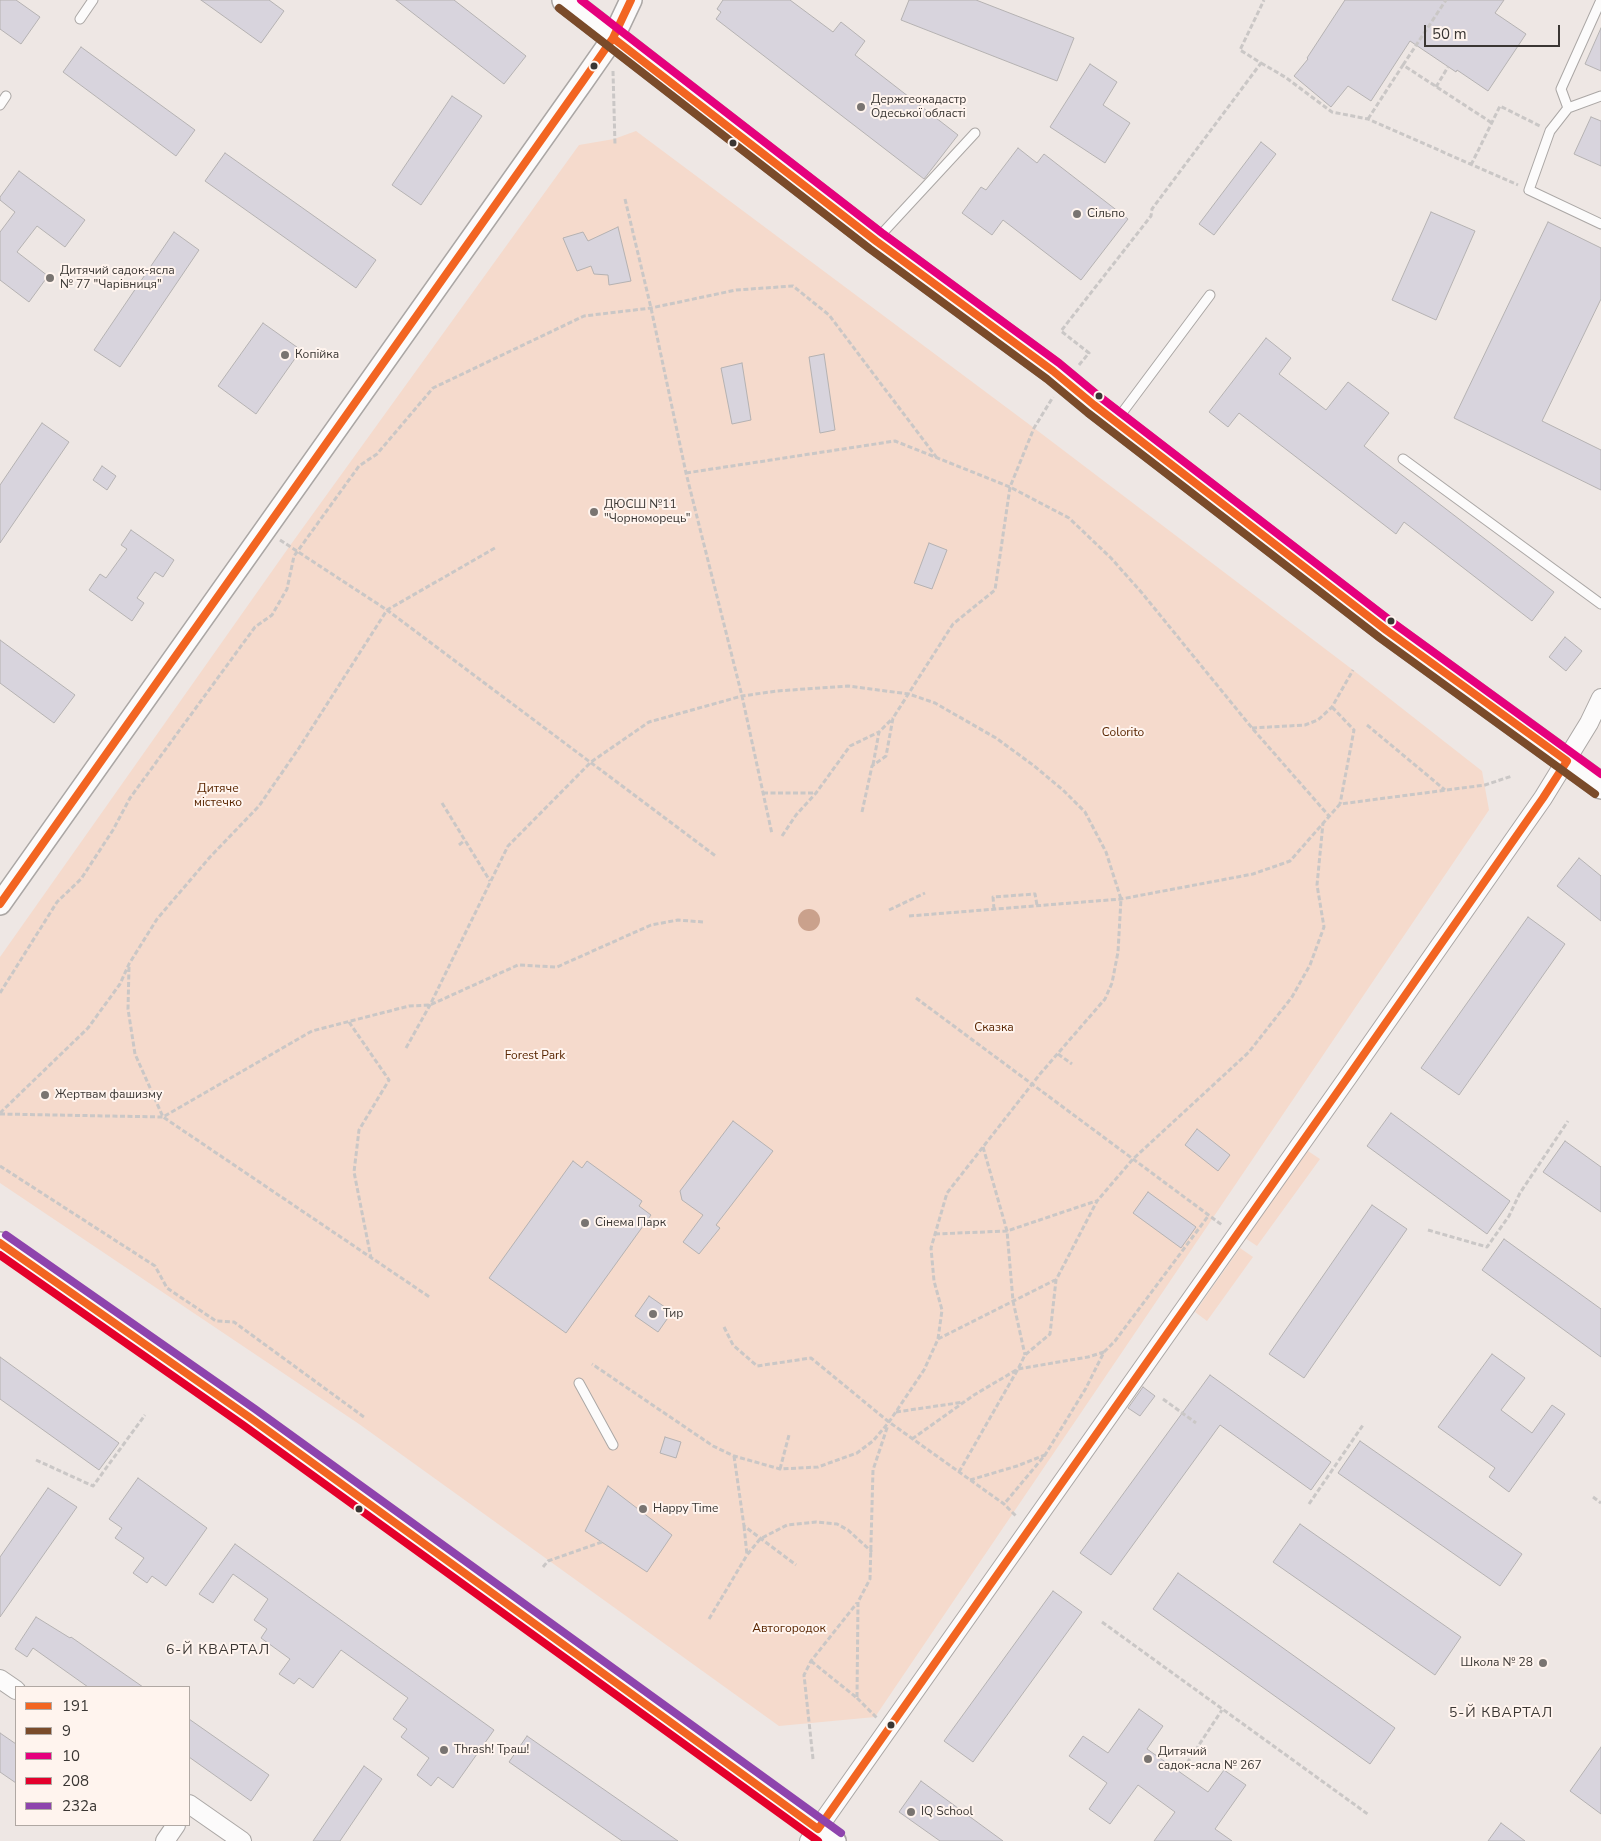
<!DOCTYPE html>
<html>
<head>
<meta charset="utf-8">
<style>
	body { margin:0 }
	#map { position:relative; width:1601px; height:1841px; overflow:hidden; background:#eee7e4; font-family:"Nunito Sans",sans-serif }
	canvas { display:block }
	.legend { position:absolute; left:15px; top:1686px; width:175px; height:140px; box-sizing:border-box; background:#fff4ee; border:1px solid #b0a8a3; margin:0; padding:6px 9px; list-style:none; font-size:15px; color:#3a3633 }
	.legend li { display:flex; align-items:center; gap:10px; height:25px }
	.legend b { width:25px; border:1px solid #b0a8a3 }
	.scale { position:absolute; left:1424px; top:25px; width:136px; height:22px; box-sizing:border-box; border:2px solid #3a3633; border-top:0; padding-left:6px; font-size:15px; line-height:18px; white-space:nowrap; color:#3a3633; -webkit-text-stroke:4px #fff4ee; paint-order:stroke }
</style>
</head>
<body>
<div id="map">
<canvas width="1601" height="1841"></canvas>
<ul class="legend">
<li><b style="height:6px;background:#f26522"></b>191</li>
<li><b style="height:6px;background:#7a4b2a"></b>9</li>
<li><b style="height:6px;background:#e5007d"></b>10</li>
<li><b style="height:6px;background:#e4002b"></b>208</li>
<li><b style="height:6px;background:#8e44ad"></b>232а</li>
</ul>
<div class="scale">50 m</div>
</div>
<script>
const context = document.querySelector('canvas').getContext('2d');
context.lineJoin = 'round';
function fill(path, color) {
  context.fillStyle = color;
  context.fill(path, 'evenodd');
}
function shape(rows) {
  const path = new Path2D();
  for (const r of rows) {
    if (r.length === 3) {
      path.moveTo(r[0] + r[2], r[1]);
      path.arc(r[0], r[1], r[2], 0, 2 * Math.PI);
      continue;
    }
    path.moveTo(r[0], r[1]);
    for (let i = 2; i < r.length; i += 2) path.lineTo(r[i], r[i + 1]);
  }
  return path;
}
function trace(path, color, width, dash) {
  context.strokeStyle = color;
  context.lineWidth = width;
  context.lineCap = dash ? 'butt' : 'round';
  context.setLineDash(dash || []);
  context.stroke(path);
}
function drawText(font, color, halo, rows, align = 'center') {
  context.font = font + ' "Nunito Sans",sans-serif';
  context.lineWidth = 4;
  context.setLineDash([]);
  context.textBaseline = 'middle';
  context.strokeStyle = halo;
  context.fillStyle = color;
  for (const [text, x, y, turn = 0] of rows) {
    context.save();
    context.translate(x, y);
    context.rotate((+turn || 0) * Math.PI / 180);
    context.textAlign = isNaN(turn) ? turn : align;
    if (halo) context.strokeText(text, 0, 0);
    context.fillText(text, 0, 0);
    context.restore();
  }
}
const green = shape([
	[636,131,1034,428,1353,670,1482,771,1489,810,875,1717,779,1726,359,1424,0,1183,0,957,289,547,579,145,614,139],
	[1308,1151,1320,1159,1257,1246,1245,1238],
	[1240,1248,1253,1257,1207,1321,1195,1312]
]);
const water = shape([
	[809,920,11]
]);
const building = shape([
	[0,0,16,0,40,17,21,44,0,29,0,0],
	[201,0,269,0,284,11,261,43,201,0],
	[396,0,454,0,526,56,504,84,396,0],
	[723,0,790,0,833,32,841,22,865,41,855,55,958,135,924,179,716,19,721,12,717,9,723,0],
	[909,0,976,0,1074,38,1057,81,901,20,909,0],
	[1345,0,1504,0,1495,13,1526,34,1488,91,1457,70,1456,72,1410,41,1371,101,1348,86,1331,107,1294,76,1308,59,1307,58,1345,0],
	[1601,28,1601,71,1585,64,1601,28],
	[81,47,195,130,176,156,63,72,81,47],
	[1090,64,1117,82,1103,105,1130,123,1105,163,1050,127,1090,64],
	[452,96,482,116,421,205,392,185,452,96],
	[1591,117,1601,121,1601,166,1574,154,1591,117],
	[1261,142,1276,154,1214,235,1199,224,1261,142],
	[1018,148,1037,163,1044,154,1128,219,1081,280,1003,220,992,235,962,213,981,187,986,190,1018,148],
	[225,153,376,260,356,288,205,181,225,153],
	[19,171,85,220,65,247,37,226,17,252,48,276,29,302,0,280,0,232,15,212,0,200,0,197,19,171],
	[1431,212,1475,231,1436,320,1392,300,1431,212],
	[1548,222,1601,248,1601,299,1542,421,1601,450,1601,490,1454,418,1548,222],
	[618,227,631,281,609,285,608,275,594,274,591,266,577,271,563,238,583,232,588,241,618,227],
	[174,232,199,250,120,367,94,350,174,232],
	[263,323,301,350,256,414,218,386,263,323],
	[1266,338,1291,358,1279,374,1326,410,1348,382,1389,413,1364,446,1554,592,1532,621,1404,522,1396,534,1239,413,1228,427,1209,412,1266,338],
	[824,354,835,430,820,433,809,357,824,354],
	[742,363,751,420,732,424,721,368,742,363],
	[42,423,69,442,0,543,0,485,42,423],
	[102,466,116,476,107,490,93,480,102,466],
	[131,530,174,560,163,577,155,572,137,598,144,603,132,621,89,590,100,574,106,578,127,549,121,545,131,530],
	[929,543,947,550,932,589,914,583,929,543],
	[1565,637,1582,651,1566,671,1549,657,1565,637],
	[0,640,75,695,54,723,0,683,0,640],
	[1579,858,1601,876,1601,921,1557,886,1579,858],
	[1528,917,1565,944,1459,1095,1421,1068,1528,917],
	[1391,1113,1510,1201,1487,1234,1367,1146,1391,1113],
	[733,1121,773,1151,716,1225,720,1228,699,1254,683,1242,703,1215,682,1200,680,1191,733,1121],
	[1197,1129,1230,1155,1218,1171,1185,1145,1197,1129],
	[1565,1141,1601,1167,1601,1212,1543,1172,1565,1141],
	[573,1161,582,1168,587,1161,642,1201,639,1206,651,1215,566,1333,489,1278,573,1161],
	[1148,1192,1196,1227,1181,1248,1133,1213,1148,1192],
	[1372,1205,1407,1229,1304,1378,1269,1354,1372,1205],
	[1504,1239,1601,1309,1601,1357,1482,1270,1504,1239],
	[649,1296,672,1312,658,1332,635,1316,649,1296],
	[1492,1354,1525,1378,1501,1410,1532,1433,1552,1405,1565,1414,1509,1492,1489,1477,1495,1468,1438,1427,1492,1354],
	[0,1357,119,1443,99,1470,0,1399,0,1357],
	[1210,1375,1331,1462,1311,1490,1220,1425,1111,1575,1080,1553,1210,1375],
	[1143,1387,1155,1396,1140,1416,1128,1408,1143,1387],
	[665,1437,681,1442,676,1458,660,1453,665,1437],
	[1360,1441,1522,1554,1500,1586,1338,1473,1360,1441],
	[138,1478,207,1528,166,1586,152,1576,147,1583,133,1573,144,1558,115,1538,122,1528,109,1519,138,1478],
	[608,1486,672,1535,647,1572,585,1531,608,1486],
	[48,1488,77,1507,0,1617,0,1557,48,1488],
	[1300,1524,1461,1637,1435,1675,1273,1562,1300,1524],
	[235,1544,494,1730,453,1788,438,1777,431,1786,417,1775,429,1758,401,1737,407,1729,393,1719,408,1698,341,1650,313,1688,299,1678,294,1684,279,1674,290,1659,261,1638,267,1629,254,1620,268,1599,233,1574,213,1603,199,1594,235,1544],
	[1178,1573,1395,1728,1370,1764,1153,1609,1178,1573],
	[1053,1591,1082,1612,973,1762,944,1741,1053,1591],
	[36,1617,70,1638,71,1637,143,1687,88,1687,33,1648,27,1657,15,1649,36,1617],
	[1139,1709,1163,1726,1147,1749,1208,1792,1224,1770,1246,1785,1215,1829,1232,1841,1154,1841,1175,1812,1138,1785,1110,1824,1089,1809,1107,1783,1069,1756,1083,1736,1108,1753,1139,1709],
	[189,1719,269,1775,251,1801,189,1757,189,1719],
	[0,1733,16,1744,16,1783,0,1772,0,1733],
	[527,1736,678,1841,622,1841,509,1762,527,1736],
	[1601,1747,1601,1814,1570,1791,1601,1747],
	[364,1766,382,1779,340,1841,313,1841,364,1766],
	[921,1781,1003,1841,940,1841,899,1812,921,1781],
	[1501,1823,1525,1841,1488,1841,1501,1823]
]);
const path = shape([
	[1261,63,1285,77,1332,112,1368,119,1518,185],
	[1403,65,1446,0],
	[613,71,615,145],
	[1436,87,1448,67],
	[1368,119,1403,65,1492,123],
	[1471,165,1500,106,1540,126],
	[625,199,651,308,686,473,742,696,772,834],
	[1079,365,1089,353,1061,331,1151,216,1152,209,1261,63,1240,50,1264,0],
	[686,473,895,441,1010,487,1069,518,1111,558,1142,593,1252,728,1329,816],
	[280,540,387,610,717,857],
	[1332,707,1354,730,1340,804],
	[1367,725,1445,790],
	[1252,728,1305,725,1318,720,1332,707,1353,670],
	[873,765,879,732,893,718],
	[763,793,815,793],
	[442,803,490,881],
	[862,812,872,766,886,756,893,718,953,624,995,590,1010,487,1034,428,1053,397],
	[782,836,796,815,816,793,850,746,879,732],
	[459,845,465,840],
	[994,909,993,897,1035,894,1037,905],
	[889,910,925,893],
	[909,916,1121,899,1253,874,1290,861,1340,804,1485,785,1512,776],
	[129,967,128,1009,135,1054,163,1117,431,1298],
	[0,993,57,902,81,879,113,830,130,798,255,627,272,615,287,589,294,556,297,552,359,466,377,454,433,388,584,316,651,308,736,290,793,286,829,315,937,458],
	[916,998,1222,1225],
	[349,1022,389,1080,359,1130,354,1172,371,1258],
	[406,1048,430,1005,508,846,591,762,649,722,742,696,777,691,848,686,909,694,935,703,996,738,1033,765,1063,790,1085,812,1106,852,1121,899,1118,952,1112,983,1105,999,1040,1074,947,1193,931,1248,934,1281,942,1310,938,1339,924,1370,889,1422,873,1441,857,1453,818,1467,780,1469,734,1456,713,1446,592,1364],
	[1058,1054,1072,1064],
	[0,1113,88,1028,120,984,129,964,157,919,210,857,259,806,299,748,387,610,495,548],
	[0,1114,163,1117,312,1031,409,1006,430,1005,518,965,557,967,651,925,678,920,703,922],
	[983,1147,1007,1231,1013,1301,1025,1355],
	[0,1166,155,1266,167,1288,216,1321,234,1322,364,1417],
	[1428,1230,1487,1247,1509,1216,1520,1193,1568,1121],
	[935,1234,1007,1231,1096,1201],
	[724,1327,733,1345,757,1366,811,1358,889,1422,1004,1504,1016,1516],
	[938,1339,1055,1280],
	[1104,1352,1115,1341,1209,1215],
	[1163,1399,1196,1423],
	[896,1412,964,1402],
	[912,1439,974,1395,1018,1369,1088,1357,1104,1352,1086,1388,1045,1455],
	[734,1456,744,1526,796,1565],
	[36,1460,93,1486,145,1415],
	[780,1469,789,1435],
	[959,1472,1018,1369,1025,1355,1050,1334,1056,1280,1097,1201,1133,1159,1249,1052,1292,997,1310,965,1324,927,1317,885,1323,823],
	[970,1480,1017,1466,1045,1455,1004,1504],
	[1593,1497,1601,1503],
	[1309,1504,1363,1425],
	[744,1526,747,1555,760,1539,787,1525,816,1522,837,1524,848,1530,872,1552],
	[543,1567,548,1561,602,1542],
	[709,1619,747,1555],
	[1102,1622,1369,1815],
	[811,1661,857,1698,858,1602,870,1579,873,1470,888,1425],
	[857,1698,877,1718],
	[813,1759,804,1675,811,1661,857,1603],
	[1187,1763,1222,1710]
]);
const service = shape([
	[80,19,93,0],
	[1601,96,1568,108,1550,131,1529,190,1601,224],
	[0,105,6,96],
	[1568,108,1561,89,1601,0],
	[876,240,975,133],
	[1116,421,1210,295],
	[1403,459,1601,604],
	[579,1383,613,1445]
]);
const minor = shape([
	[0,1679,16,1690],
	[189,1804,242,1841],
	[165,1841,176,1825],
	[809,1841,1348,1077,1543,798,1589,723,1601,698]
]);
const tertiary = shape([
	[0,904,583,81,613,38,631,0],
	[0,1243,249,1417,835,1841]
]);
const secondary = shape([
	[565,0,876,241,1053,371,1094,405,1386,630,1601,786]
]);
const bus1 = shape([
	[0,904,583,81,613,38,631,0],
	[0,1243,249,1417,818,1829,1348,1077,1543,798,1567,761,1386,630,1094,405,1053,371,876,241,613,38]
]);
const bus2 = shape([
	[559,8,870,249,1047,379,1088,413,1380,638,1595,794]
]);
const bus3 = shape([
	[581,0,882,233,1059,363,1100,397,1392,622,1601,774]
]);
const bus4 = shape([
	[0,1255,243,1425,818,1841]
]);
const bus5 = shape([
	[6,1235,255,1409,841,1833]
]);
const markers = [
	[594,66,4.5,"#3a3633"],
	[861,107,5,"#797471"],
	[733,143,4.5,"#3a3633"],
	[1077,214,5,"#797471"],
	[50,278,5,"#797471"],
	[285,355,5,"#797471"],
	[1099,396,4.5,"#3a3633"],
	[594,512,5,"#797471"],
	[1391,621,4.5,"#3a3633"],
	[45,1095,5,"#797471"],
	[585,1223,5,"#797471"],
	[653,1314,5,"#797471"],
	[359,1509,4.5,"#3a3633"],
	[643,1509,5,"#797471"],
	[1543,1663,5,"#797471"],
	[891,1725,4.5,"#3a3633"],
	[444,1750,5,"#797471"],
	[1148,1759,5,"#797471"],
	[911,1812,5,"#797471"]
];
const poiNames = [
	["Держгеокадастр",871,100],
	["Одеської області",871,114],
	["Сільпо",1087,214],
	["Дитячий садок-ясла",60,271],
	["№ 77 \"Чарівниця\"",60,285],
	["Копійка",295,355],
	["ДЮСШ №11",604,505],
	["\"Чорноморець\"",604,519],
	["Жертвам фашизму",55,1095],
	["Сінема Парк",595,1223],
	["Тир",663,1314],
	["Happy Time",653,1509],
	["Школа № 28",1533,1663,"right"],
	["Thrash! Траш!",454,1750],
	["Дитячий",1158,1752],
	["садок-ясла № 267",1158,1766],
	["IQ School",921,1812]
];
const parkNames = [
	["Colorito",1123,733],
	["Дитяче",218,789],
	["містечко",218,803],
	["Сказка",994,1028],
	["Forest Park",535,1056],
	["Автогородок",789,1629]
];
const neighbourhoodNames = [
	["6-Й КВАРТАЛ",218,1651],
	["5-Й КВАРТАЛ",1501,1714]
];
fill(green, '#f5dacc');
fill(water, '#caa18c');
fill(building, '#d8d4dd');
trace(building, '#b5b2b2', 1);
trace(service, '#aba7a5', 11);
trace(minor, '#aba7a5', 20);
trace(tertiary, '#aba7a5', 24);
trace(secondary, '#aba7a5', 28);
trace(path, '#cac7c6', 3, [5, 2.5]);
trace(service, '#fcfbfb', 9);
trace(minor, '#fcfbfb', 18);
trace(tertiary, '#fcfbfb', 21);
trace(secondary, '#fcfbfb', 25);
trace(bus1, '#f26522', 8);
trace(bus2, '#7a4b2a', 8);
trace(bus3, '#e5007d', 8);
trace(bus4, '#e4002b', 8);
trace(bus5, '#8e44ad', 8);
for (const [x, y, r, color] of markers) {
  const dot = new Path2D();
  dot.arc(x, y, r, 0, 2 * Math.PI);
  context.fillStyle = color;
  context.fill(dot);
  trace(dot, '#fff4ee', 2);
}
drawText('12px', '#3a3633', '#fff4ee', poiNames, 'left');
drawText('12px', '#592501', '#fff4ee', parkNames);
context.letterSpacing = '1px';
drawText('14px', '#3a3633', '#fff4ee', neighbourhoodNames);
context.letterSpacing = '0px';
</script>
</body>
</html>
